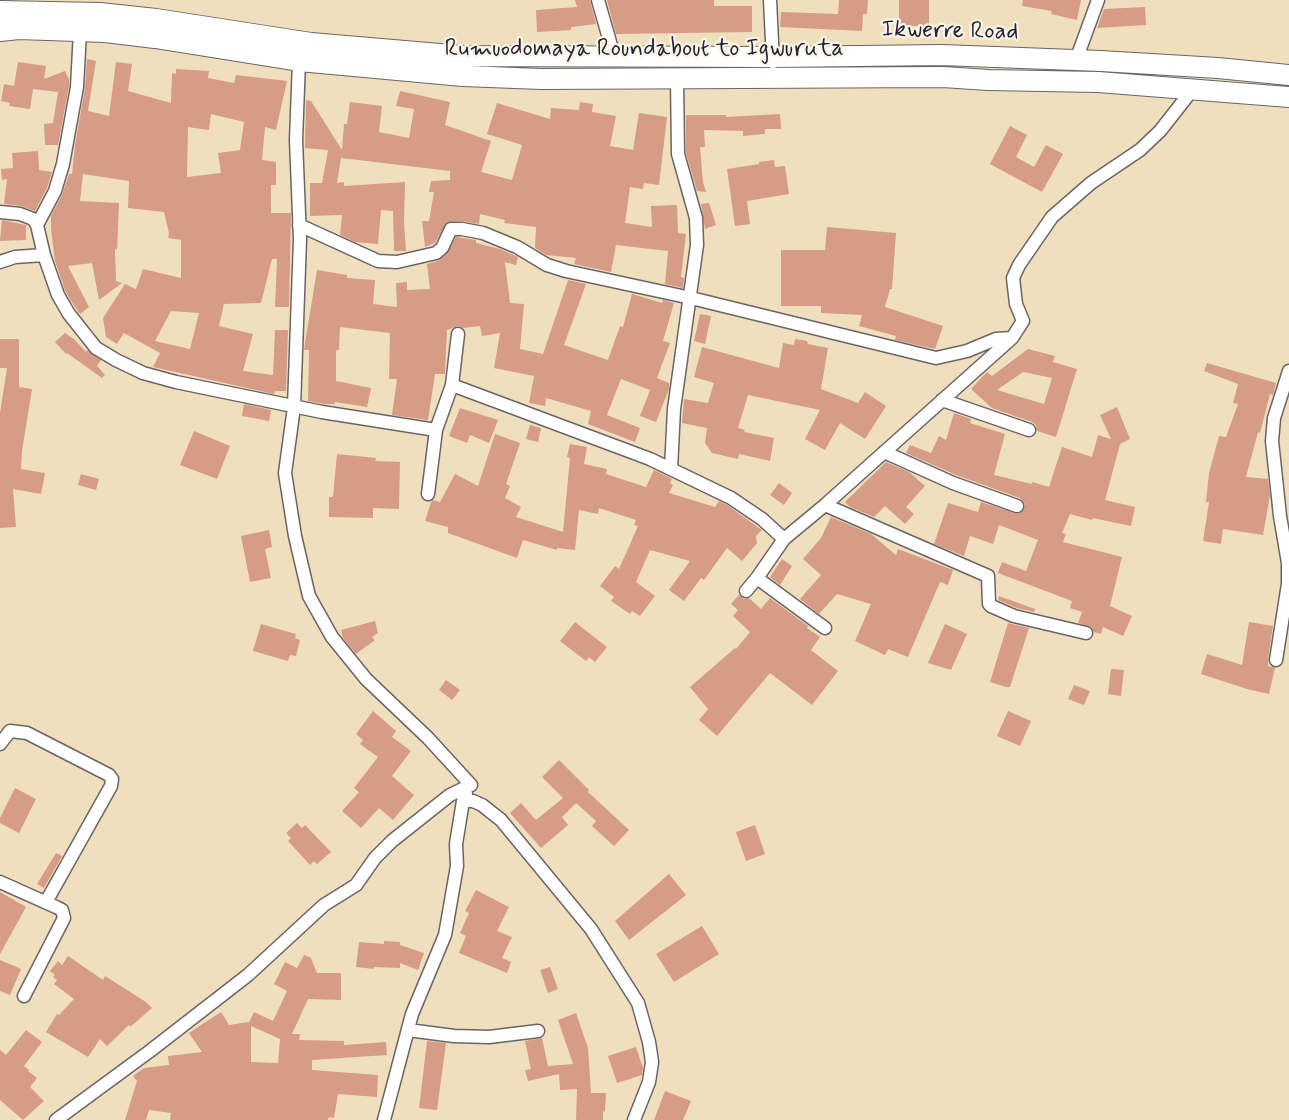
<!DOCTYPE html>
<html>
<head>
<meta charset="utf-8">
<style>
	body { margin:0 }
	canvas { display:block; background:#f0dfbd }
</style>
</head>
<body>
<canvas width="1289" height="1120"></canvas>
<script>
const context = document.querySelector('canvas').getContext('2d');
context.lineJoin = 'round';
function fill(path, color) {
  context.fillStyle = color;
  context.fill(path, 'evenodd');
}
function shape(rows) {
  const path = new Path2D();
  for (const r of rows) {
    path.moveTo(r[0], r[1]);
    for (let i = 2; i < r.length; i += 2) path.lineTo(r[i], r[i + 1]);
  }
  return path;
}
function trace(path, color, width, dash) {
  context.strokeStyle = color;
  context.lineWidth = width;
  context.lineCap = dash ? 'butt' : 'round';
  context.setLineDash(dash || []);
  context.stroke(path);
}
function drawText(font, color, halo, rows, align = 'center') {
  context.font = font + ' Mynerve,sans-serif';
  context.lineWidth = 4.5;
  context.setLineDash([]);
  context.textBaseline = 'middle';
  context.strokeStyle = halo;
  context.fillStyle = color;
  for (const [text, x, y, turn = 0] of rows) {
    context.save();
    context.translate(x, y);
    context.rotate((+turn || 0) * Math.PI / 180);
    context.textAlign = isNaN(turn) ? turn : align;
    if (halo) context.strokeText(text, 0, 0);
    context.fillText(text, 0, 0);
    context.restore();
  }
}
const building = shape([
	[575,0,590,0,596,24,571,27,571,30,537,32,536,10,577,7],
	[607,0,714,0,714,6,752,6,752,32,616,34],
	[839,0,868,0,867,14,863,14,862,31,780,27,781,12,838,14],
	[899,0,929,0,929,26,899,26],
	[1023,0,1081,0,1077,20,1051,14,1052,11,1022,6],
	[1145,7,1146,25,1097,28,1104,9],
	[87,59,96,61,88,111,109,116,116,62,132,64,128,91,171,103,172,73,176,74,176,69,209,71,208,78,234,83,236,75,287,81,276,130,265,127,262,160,276,162,276,185,271,185,271,213,291,213,289,307,275,307,277,259,272,259,261,303,224,304,219,326,253,334,243,371,273,375,275,330,288,330,286,391,275,391,274,394,153,367,160,353,124,333,117,344,106,337,103,318,125,284,136,289,143,269,181,278,181,240,168,238,169,233,164,212,128,208,129,181,83,174,80,201,119,203,117,250,115,249,116,281,122,283,99,300,92,263,68,266,89,307,80,314,71,301,65,290,55,261,51,229,51,216,62,195,69,174,72,174,75,145,85,88],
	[211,114,244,122,240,150,218,153,221,173,187,177,188,127,209,130],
	[171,311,199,313,190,349,155,341],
	[18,62,46,66,44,79,65,71,69,79,69,86,58,145,45,145,44,124,53,123,58,92,33,89,30,109,9,106,10,103,1,101,4,84,14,86],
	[400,91,450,102,445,125,491,141,481,172,512,180,522,145,487,134,497,103,550,119,551,108,579,110,580,102,593,104,592,112,616,116,610,146,633,150,639,113,667,117,659,185,644,183,643,189,630,187,625,223,652,227,651,206,677,205,678,233,686,234,681,277,684,278,683,288,665,284,668,251,616,245,611,272,574,264,576,258,546,255,535,248,536,227,504,223,505,220,480,214,479,224,462,221,447,222,435,243,425,247,422,221,429,221,434,192,429,192,431,181,450,180,450,171,341,158,337,183,344,182,344,186,405,182,404,222,406,251,394,251,393,211,381,210,378,244,355,242,340,235,342,215,310,216,310,183,322,183,328,150,305,148,306,100,311,101,342,150,344,124,347,124,350,102,382,106,379,132,409,138,414,109,396,106],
	[780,114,781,129,765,129,765,134,743,136,743,131,704,130,705,147,700,147,703,182,706,192,697,191,686,153,686,115,726,115,726,117],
	[1010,126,1027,135,1016,157,1034,167,1046,145,1063,154,1042,192,990,164],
	[38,151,39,170,52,172,47,188,35,211,21,206,4,204,7,179,2,180,1,169,13,168,12,153],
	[774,160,775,167,785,166,789,194,747,201,750,224,735,226,727,169,759,164,759,162],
	[709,203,716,225,705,229,701,204],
	[2,220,26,225,26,240,0,241],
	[827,227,896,233,892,289,890,289,885,307,943,326,935,349,895,340,896,336,859,326,862,315,821,313,821,306,781,306,781,250,825,250],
	[456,237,476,240,476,243,500,249,518,257,516,265,505,262,510,303,524,304,520,349,543,354,568,280,586,284,564,345,608,360,620,326,623,327,632,294,662,303,663,300,674,303,663,341,670,343,657,378,669,383,669,389,656,422,640,416,650,390,621,379,607,415,640,428,635,442,588,424,591,411,546,398,545,406,529,403,534,376,494,368,500,333,482,336,480,326,463,328,458,326,447,330,445,374,435,374,428,420,392,415,397,379,389,379,390,333,340,327,339,350,336,350,336,381,371,388,367,407,335,402,335,404,325,404,308,401,309,350,304,350,305,343,317,270,347,275,347,278,375,280,373,304,397,307,396,283,407,282,407,290,430,289,427,264,438,261,447,254],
	[700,314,711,316,705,344,694,341],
	[65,333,75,340,86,352,87,350,101,360,97,366,105,375,102,378,67,353,66,354,55,342],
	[0,339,19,339,19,387,32,389,22,451,21,469,45,473,41,494,13,489,16,527,0,528,0,413,7,368,0,368],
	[795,339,807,341,808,344,828,348,821,389,858,403,865,392,886,406,865,439,840,423,825,450,805,439,820,410,748,395,738,428,745,430,744,432,774,438,770,461,739,454,738,459,712,453,705,443,707,428,682,423,684,399,708,403,714,383,694,377,702,347,779,368,783,343,794,345],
	[1028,349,1055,356,1053,362,1077,369,1056,437,1037,431,1036,425,1032,422,992,408,971,389,987,372,992,376],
	[1023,372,1052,378,1044,404,997,390],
	[1207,363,1276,383,1273,395,1270,394,1260,433,1258,432,1246,477,1268,479,1270,495,1263,535,1223,529,1221,544,1203,541,1209,502,1206,502,1209,473,1219,436,1226,437,1238,404,1233,403,1238,384,1204,371],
	[244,404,271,410,269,421,242,416],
	[1117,407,1130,439,1120,444,1105,500,1135,507,1131,526,1093,518,1092,520,1070,514,1062,533,1066,534,1063,542,1122,557,1110,606,1132,616,1123,636,1103,627,1101,634,1094,632,1091,627,1078,623,1082,612,1070,608,1072,601,998,573,1002,562,1026,571,1038,540,999,525,993,544,970,536,964,556,934,544,948,503,978,512,981,502,1018,514,1024,509,1025,504,1020,498,956,475,906,453,910,445,931,453,939,436,946,440,954,413,971,419,970,423,1005,434,994,475,1032,484,1032,482,1049,487,1062,447,1092,457,1098,435,1111,439,1100,415],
	[460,408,498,420,489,443,470,435,467,443,449,436],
	[530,425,541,428,538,442,526,439],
	[194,431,230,446,217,479,180,465],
	[495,434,520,443,506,484,510,486,505,498,521,507,516,517,563,532,570,458,567,457,570,444,587,447,584,464,607,469,606,474,646,487,654,470,672,479,670,483,673,485,669,493,715,507,719,501,727,505,762,530,756,536,757,543,742,561,727,548,704,580,701,578,684,601,669,590,690,561,650,550,636,582,655,596,640,616,632,611,630,614,611,601,614,597,600,586,615,566,619,569,638,526,634,525,636,520,599,508,598,514,579,510,575,550,557,548,557,550,523,540,517,558,448,533,448,527,425,521,431,502,433,500,440,502,455,474,478,486],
	[337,454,376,458,375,461,400,462,399,509,373,508,373,518,329,517,329,497,333,497],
	[886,462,909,472,925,486,906,507,914,514,905,524,885,506,874,517,850,507,845,502],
	[81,474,99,479,96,490,78,485],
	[779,483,792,493,784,505,770,495],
	[831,517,871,534,896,555,898,549,953,570,948,585,940,582,908,657,888,649,885,655,855,641,871,604,837,594,819,614,800,599,821,575,803,559,821,538],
	[269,530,272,547,265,549,271,578,250,582,241,536],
	[782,559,792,566,780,585,770,577],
	[739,595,744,599,749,598,761,609,770,598,808,626,807,628,820,637,811,650,838,671,812,705,770,673,717,736,699,720,708,709,690,687,735,648,736,649,750,632,733,616,738,610,731,604],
	[999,596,1035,609,1034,612,1017,608,998,600],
	[375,621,378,633,372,637,375,640,356,654,343,638,341,630],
	[575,622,607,647,595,662,589,657,586,661,560,641],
	[1249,622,1273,626,1268,659,1268,666,1275,668,1269,694,1247,689,1201,674,1207,654,1242,665],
	[1008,623,1029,628,1010,687,1006,687,990,682],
	[261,624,296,634,295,638,300,640,296,656,290,655,288,661,253,651],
	[945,624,967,634,951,670,928,663],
	[1111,669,1124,670,1121,696,1108,694],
	[446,680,460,690,452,700,439,690],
	[1074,685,1090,691,1084,705,1068,699],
	[373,711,396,731,392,737,411,751,392,776,414,795,393,820,379,808,361,828,342,811,359,792,354,788,378,757,360,744,363,740,356,734],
	[1008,711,1031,721,1020,746,997,736],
	[559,760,589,790,588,792,629,830,614,846,592,826,596,821,576,803,562,817,568,825,541,848,510,813,521,803,536,820,563,798,542,777],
	[15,788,36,799,19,833,0,823,0,818],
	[297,823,302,828,305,825,331,852,317,864,314,861,310,865,288,841,291,838,286,833],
	[755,825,765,854,746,861,736,832],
	[56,853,62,856,44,888,37,884],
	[669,874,686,895,629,940,615,921],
	[476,890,509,907,497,931,512,937,502,958,511,962,507,973,459,953,466,936,460,933,469,913,465,911],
	[0,892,26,907,0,954],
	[702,926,719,954,674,982,656,954],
	[384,941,400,942,400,945,424,953,418,970,400,963,400,968,374,967,374,969,356,967,359,942,384,944],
	[304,955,311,958,317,973,341,973,341,1000,308,999,292,1034,300,1034,299,1040,344,1041,344,1045,386,1042,387,1055,312,1060,312,1070,378,1075,377,1097,338,1094,334,1118,329,1117,328,1120,170,1120,171,1113,149,1110,146,1120,125,1120,137,1081,133,1076,144,1068,169,1065,168,1056,202,1052,189,1033,221,1012,229,1025,249,1022,254,1012,273,1021,287,991,274,984,285,962,297,968],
	[251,1026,280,1039,278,1063,251,1062],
	[68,956,103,980,105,976,146,1002,152,1008,130,1027,129,1025,107,1046,100,1039,88,1057,46,1032,57,1014,59,1015,74,999,54,984,57,980,53,977,55,975,50,971,58,961,62,965],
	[0,960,21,969,10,995,0,991],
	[550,967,558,989,548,993,540,970],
	[576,1013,588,1048,591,1093,606,1093,605,1112,603,1111,603,1120,576,1120,577,1089,560,1090,559,1074,528,1081,525,1070,531,1069,525,1041,542,1038,548,1066,573,1064,558,1020],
	[26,1030,42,1042,24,1066,29,1070,28,1071,37,1078,30,1087,44,1101,23,1120,0,1100,0,1050,6,1055],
	[427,1041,446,1043,437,1110,419,1108],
	[636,1047,643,1068,642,1075,617,1083,608,1056],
	[665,1091,691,1101,683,1120,654,1120]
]);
const minor = shape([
	[598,0,614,56],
	[770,0,773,62],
	[1076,60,1098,0],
	[299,61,296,140,300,239,294,407,285,473,295,536,309,596,332,637,366,679,428,738,471,785],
	[0,212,20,214,33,219,37,225,44,255,58,295,69,314,96,348,116,360,143,373,176,382,322,412,436,430],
	[37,225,55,191,63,164,77,87,80,31],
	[299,225,378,261,397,262,436,253,442,248,451,229,462,229,483,233,517,247,547,265,566,271,691,298,936,358,967,351,996,339,1012,338],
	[0,262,15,257,44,255],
	[452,385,458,334],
	[942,400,1029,430],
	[884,452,953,483,1017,506],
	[671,469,674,409,697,245,696,218,678,154,677,78],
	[428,494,436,430,452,385,650,459,731,498,762,519,784,539],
	[825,505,988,576,989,604,991,606,1014,616,1086,633],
	[757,578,825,628],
	[746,591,757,578,784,539,825,505,1012,338,1023,321,1016,304,1013,278,1019,265,1052,217,1091,183,1140,150,1160,131,1193,89],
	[1276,660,1288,584,1288,563,1280,516,1272,441,1274,418,1289,371],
	[0,744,10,731,27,733,109,775,112,779,111,786,46,902],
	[463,801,473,801,482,805,501,820,591,929,638,1003,649,1042,652,1062,649,1082,634,1120],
	[0,882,56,907,62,910,64,918,24,996],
	[408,1030,454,1036,489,1037,538,1031],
	[56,1120,150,1051,248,975,324,905,356,885,375,858,392,841,450,795,471,785],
	[384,1120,412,1014,445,935,457,866,456,844,463,801,466,794]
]);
const primary = shape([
	[0,11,100,13,156,19,311,43,463,56,774,57,942,55,1101,61,1218,68,1289,75],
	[0,31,19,29,105,32,155,38,299,61,463,76,541,79,943,77,988,80,1098,82,1289,97]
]);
const streetNames = [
	["Ikwerre Road",950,32,1],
	["Rumuodomaya Roundabout to Igwuruta",644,50]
];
fill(building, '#d69c86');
trace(minor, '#6a6468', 15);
trace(primary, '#6a6468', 22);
trace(minor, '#fff', 12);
trace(primary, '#fff', 20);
drawText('24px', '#22223b', '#fcf5e5', streetNames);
</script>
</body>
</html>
